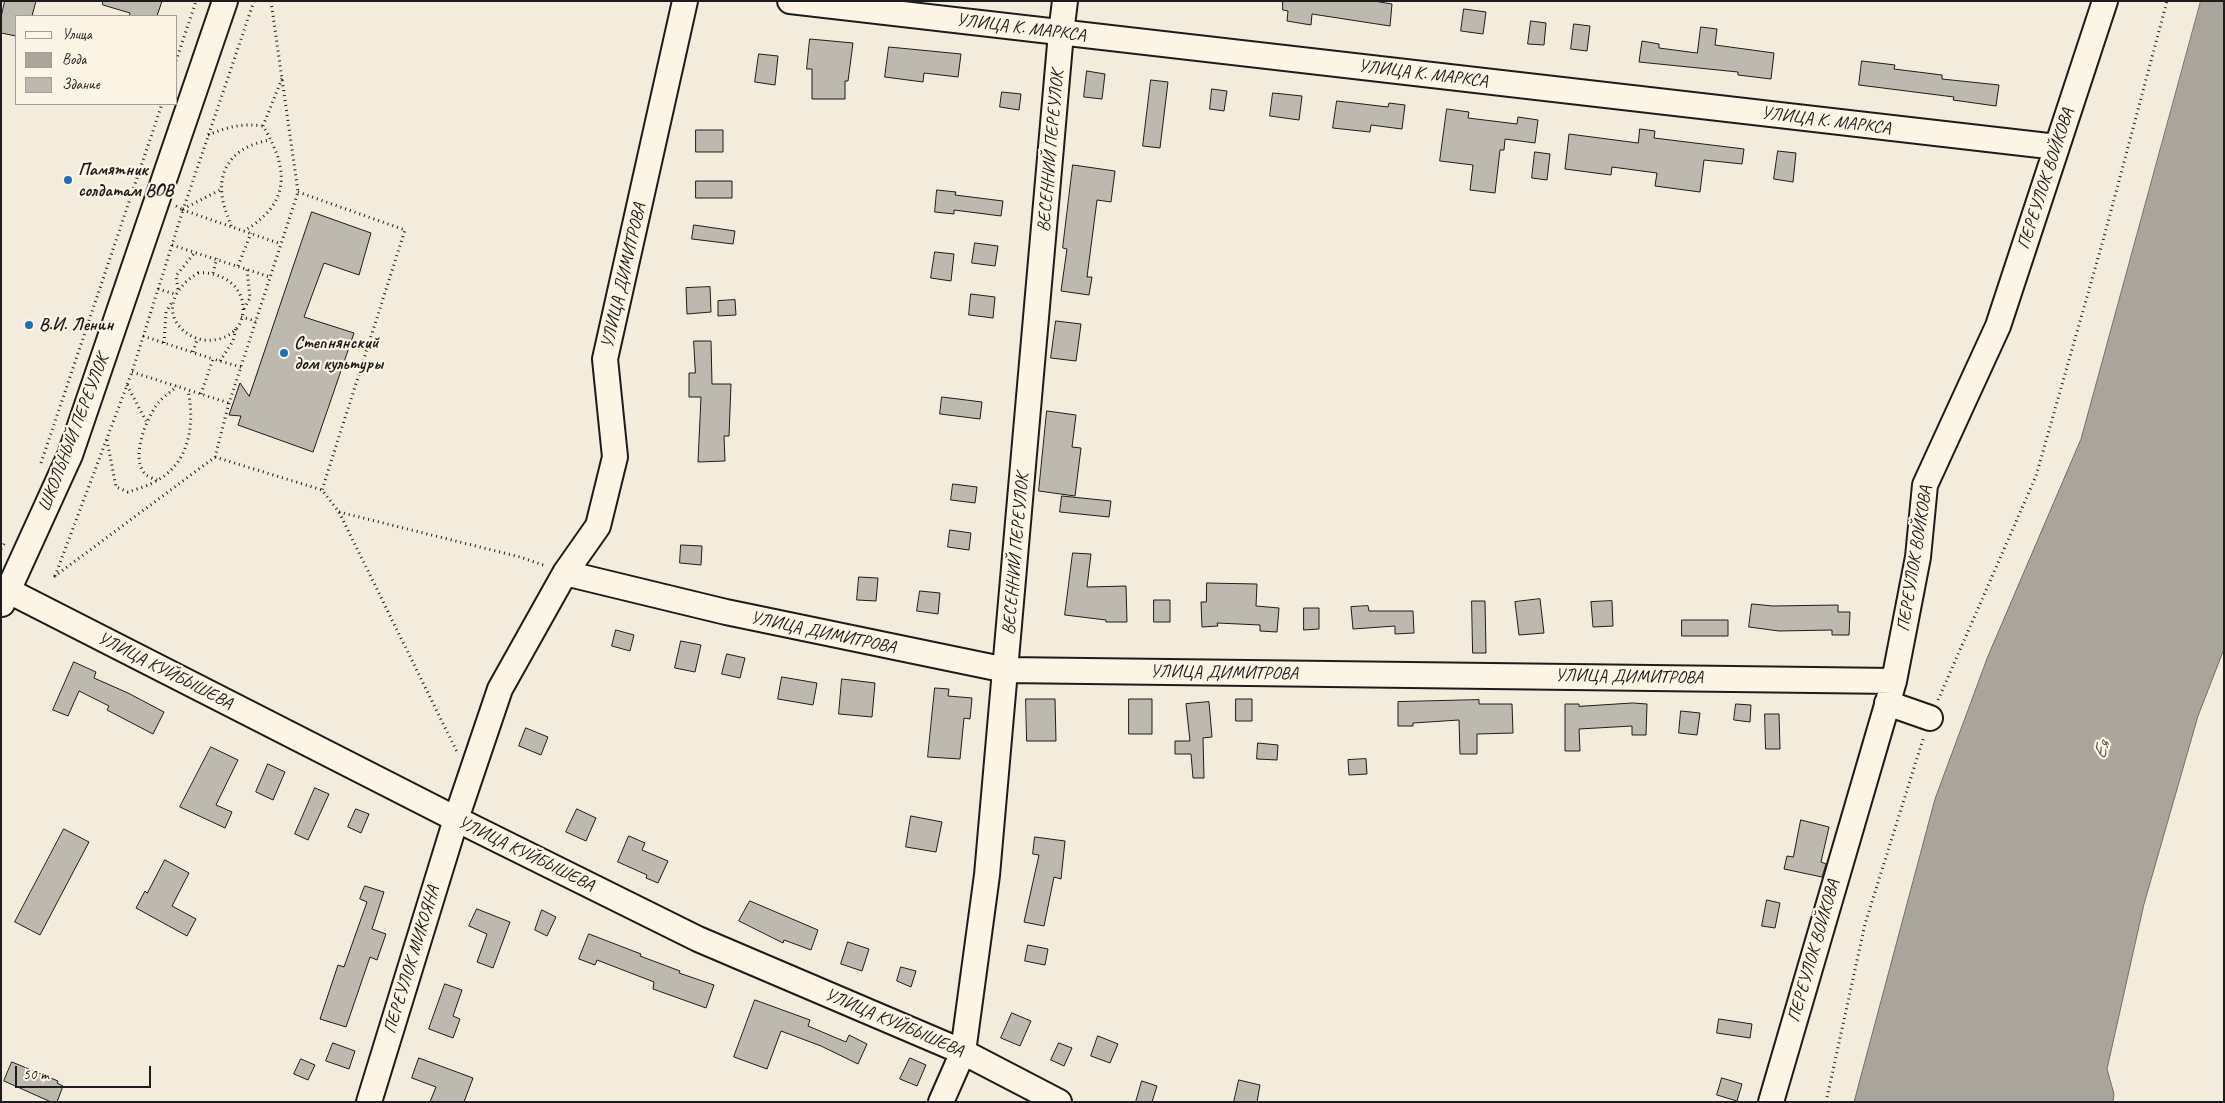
<!DOCTYPE html>
<html>
<head>
<meta charset="utf-8">
<style>
	body { margin:0 }
	#map { position:relative; width:2225px; height:1103px; overflow:hidden; background:#f3ecdd; font-family:Caveat,sans-serif }
	canvas { display:block }
	.frame { position:absolute; inset:0; border:2px solid #1c1c1c; pointer-events:none }
	.legend { position:absolute; left:15px; top:15px; width:162px; height:90px; box-sizing:border-box; background:#fcf5e5; border:1px solid #a29e95; margin:0; padding:6px 9px; list-style:none; font-size:15px; color:#1c1c1c }
	.legend li { display:flex; align-items:center; gap:10px; height:25px }
	.legend b { width:25px; border:1px solid #a29e95 }
	.scale { position:absolute; left:15px; top:1066px; width:136px; height:22px; box-sizing:border-box; border:2px solid #1c1c1c; border-top:0; padding-left:6px; font-size:15px; line-height:18px; white-space:nowrap; color:#1c1c1c; -webkit-text-stroke:4px #fcf5e5; paint-order:stroke }
</style>
</head>
<body>
<div id="map">
<canvas width="2225" height="1103"></canvas>
<div class="frame"></div>
<ul class="legend">
<li><b style="height:6px;background:#fcf5e5"></b>Улица</li>
<li><b style="height:14px;background:#aaa59b"></b>Вода</li>
<li><b style="height:14px;background:#beb9ae"></b>Здание</li>
</ul>
<div class="scale">50 m</div>
</div>
<script>
const g = document.querySelector('canvas').getContext('2d');
g.lineJoin = 'round';
function fillPath(path, color) {
  g.fillStyle = color;
  g.fill(path, 'evenodd');
}
function stroke(path, color, width, dash) {
  g.strokeStyle = color;
  g.lineWidth = width;
  g.lineCap = dash ? 'butt' : 'round';
  g.setLineDash(dash || []);
  g.stroke(path);
}
function write(font, color, halo, rows, align = 'center') {
  g.font = font + ' Caveat,sans-serif';
  g.lineWidth = 4.5;
  g.setLineDash([]);
  g.textBaseline = 'middle';
  g.strokeStyle = halo;
  g.fillStyle = color;
  for (const [text, x, y, turn = 0] of rows) {
    g.save();
    g.translate(x, y);
    g.rotate((+turn || 0) * Math.PI / 180);
    g.textAlign = isNaN(turn) ? turn : align;
    if (halo) g.strokeText(text, 0, 0);
    g.fillText(text, 0, 0);
    g.restore();
  }
}
const water = new Path2D(`
	M2201,1H2224V649L2198,716L2144,904L2107,1069L2114,1094L2113,1102H1854L1935,799L1988,656L2081,439Z`);
fillPath(water, '#aaa59b');
stroke(water, '#716e68', 1);
const building = new Path2D(`
	M5,1H36L32,16H16V36L1,33V18Z
	M103,1H162L157,16H129L130,13L103,5Z
	M1283,1H1374L1392,4L1390,26L1312,14L1311,25L1287,21L1288,11L1283,10Z
	M1464,9L1486,12L1483,34L1461,31Z
	M1531,21L1546,23L1544,45L1528,44Z
	M1574,24L1590,26L1587,51L1571,49Z
	M1701,27L1717,29L1715,45L1774,53L1771,79L1738,75V72L1639,62L1642,41L1659,44V48L1697,53Z
	M810,39L853,43L848,81H845V99H812V69H807Z
	M889,47L961,54L958,77L924,73L923,82L885,77Z
	M759,54L778,56L775,85L755,82Z
	M1862,61L1895,65L1894,69L1942,75V79L1999,85L1996,106L1953,100L1954,97L1859,85Z
	M1087,71L1105,74L1102,99L1084,97Z
	M1151,80L1168,82L1160,148L1143,146Z
	M1212,89L1227,91L1224,111L1210,109Z
	M1002,92L1021,94L1019,110L1000,107Z
	M1273,93L1302,96L1299,120L1270,116Z
	M1337,101L1388,107L1389,103L1405,105L1402,129L1371,125L1370,132L1333,128Z
	M1447,109L1469,112L1468,118L1517,124L1518,117L1538,120L1535,143L1505,139L1504,150H1500L1495,193L1470,190L1473,165L1440,161Z
	M1640,129L1655,131L1654,138L1744,149L1742,164L1704,160L1700,192L1655,186L1657,173L1612,167L1611,175L1565,169L1569,134L1638,143Z
	M696,130H723V152H696Z
	M1778,151L1796,153L1793,182L1774,179Z
	M1535,152L1550,154L1547,180L1532,178Z
	M1073,165L1115,171L1111,202L1097,200L1087,277H1092L1089,295L1061,291L1067,249L1063,248Z
	M696,181H732V198H696Z
	M937,190L956,192L955,195L1003,201L1001,216L954,210V214L935,212Z
	M312,212L371,233L359,275L324,263L304,317L354,333L313,452L238,425L241,416L229,415L240,383L249,396Z
	M694,225L735,231L733,244L692,239Z
	M975,243L998,246L995,266L972,263Z
	M935,252L954,254L951,281L931,278Z
	M710,287L711,312L687,314L686,288Z
	M971,294L995,297L993,318L969,315Z
	M735,300L736,315L718,316V301Z
	M1056,321L1081,324L1076,361L1051,358Z
	M694,341H711L712,384H731L729,436H724L725,461L698,462L701,397H689V373H695Z
	M942,397L982,402L980,419L940,414Z
	M1047,411L1076,415L1072,447L1081,448L1075,496L1039,491Z
	M953,484L977,487L975,503L951,500Z
	M1062,496L1111,501L1109,517L1060,512Z
	M950,530L971,533L969,550L948,547Z
	M681,545L702,546L701,565L680,563Z
	M1073,553L1091,554L1087,587L1126,586L1127,622H1106V620L1065,615Z
	M859,577L878,578L876,601L857,600Z
	M1207,583L1257,584L1256,606L1279,608L1277,632L1260,631V625L1217,623L1218,626L1202,627L1201,602H1206Z
	M920,591L940,593L938,614L917,611Z
	M1540,599L1544,633L1519,635L1515,602Z
	M1154,600H1170V622H1154Z
	M1472,601H1485L1486,653H1473Z
	M1612,601L1613,626L1593,627L1591,602Z
	M1752,604L1773,606L1838,605V612H1850L1849,635H1832V630L1779,631L1749,627Z
	M1368,606L1369,611H1413L1414,633L1395,634V626L1353,629L1351,607Z
	M1304,608H1319V629L1304,630Z
	M1682,620H1728V636H1682Z
	M616,630L634,635L630,651L612,646Z
	M681,641L701,645L695,672L675,668Z
	M727,654L745,658L740,678L722,674Z
	M74,662L96,672L94,678L128,693L164,712L153,734L107,710L109,706L79,691L68,716L53,710Z
	M782,677L817,683L813,705L778,699Z
	M842,679L875,683L872,717L839,714Z
	M935,688L949,689L948,696L972,698L970,719L964,718L960,759L928,757Z
	M1026,699H1055L1056,741H1027Z
	M1129,699H1152V734H1129Z
	M1236,699H1252V721H1236Z
	M1479,700V704H1512L1513,733L1477,734V754H1460L1459,720L1413,723V726H1398V702Z
	M1209,702L1212,737L1203,738L1204,778H1193L1191,754H1175V741H1190L1186,704Z
	M1633,703L1647,704L1646,735H1632V726L1579,729L1580,751H1565V704H1579V706Z
	M1736,704L1751,705L1750,722L1734,720Z
	M1681,711L1700,713L1697,735L1679,733Z
	M1765,714H1779L1780,749H1766Z
	M526,728L548,737L541,755L519,746Z
	M1258,743L1278,745L1277,760L1257,759Z
	M211,747L238,760L216,805L232,812L225,828L180,807Z
	M1366,759L1367,774L1349,775L1348,760Z
	M268,764L285,772L273,800L256,792Z
	M315,788L329,794L308,840L295,834Z
	M356,809L369,814L361,833L348,827Z
	M577,809L596,818L586,841L566,832Z
	M911,816L942,822L936,852L906,847Z
	M1801,820L1829,827L1821,862L1826,864L1822,877L1784,869L1787,856L1793,857Z
	M64,829L89,842L40,935L15,922Z
	M629,836L645,843L642,850L668,861L658,883L646,878L647,875L618,862Z
	M1035,837L1065,841L1061,879L1054,877L1044,926L1024,922L1039,855L1033,854Z
	M165,860L189,873L172,906L196,919L187,936L136,908L145,891L147,893Z
	M365,886L384,892L372,929L386,934L377,960L370,957L346,1027L320,1019L338,965L344,967L367,902L360,899Z
	M1767,900L1780,903L1775,928L1762,926Z
	M750,901L818,930L811,950L784,940L783,943L739,921Z
	M477,909L510,922L493,968L477,962L487,934L469,926Z
	M542,910L556,917L547,936L535,930Z
	M589,934L641,954L640,956L680,971L679,973L714,985L706,1008L653,989L654,982L597,960L595,965L579,959Z
	M848,942L869,949L862,971L841,964Z
	M1028,945L1048,949L1045,965L1025,961Z
	M901,967L916,971L911,987L897,981Z
	M445,984L462,990L453,1016L460,1019L453,1038L429,1029Z
	M755,1000L810,1020L808,1026L846,1042L849,1035L867,1044L858,1064L821,1046L781,1031L767,1069L734,1057Z
	M1012,1013L1031,1021L1020,1046L1001,1038Z
	M1719,1019L1752,1024L1750,1038L1717,1033Z
	M1098,1036L1118,1044L1110,1063L1091,1056Z
	M333,1043L355,1051L349,1069L326,1061Z
	M1059,1043L1072,1048L1064,1066L1051,1060Z
	M419,1058L473,1078L464,1102H430L436,1087L412,1078Z
	M910,1058L926,1065L917,1086L900,1079Z
	M301,1059L315,1065L308,1080L294,1074Z
	M12,1062L58,1081L57,1083L63,1086L57,1102H51L4,1081Z
	M1722,1078L1742,1084L1737,1101L1717,1095Z
	M1239,1080L1260,1085L1257,1102H1234Z
	M1142,1081L1157,1086L1152,1102H1136Z`);
fillPath(building, '#beb9ae');
stroke(building, '#1c1c1c', 1);
const minor = new Path2D(`
	M790,1L2057,147
	M565,573L726,612L1006,670L1894,681
	M1,587L456,819L698,939L963,1052L1059,1102
	M2,604L70,455L225,1
	M1887,703L1930,718
	M369,1102L456,819L500,689L565,573L598,526L615,457L605,359L685,1
	M941,1102L963,1052L987,875L1061,33L1065,1
	M1771,1102L1894,681L1918,557L1925,485L1998,326L2105,1`);
stroke(minor, '#1c1c1c', 28);
stroke(new Path2D(`
	M254,1L183,210L281,244
	M176,61L196,1
	M263,126L283,76
	M208,135C227,127 242,123 263,126C289,169 291,203 244,231
	M298,192L405,230L322,490
	M176,206L183,210L132,372L55,576L215,457L229,403L298,192L271,1
	M183,209L222,189
	M231,226C228,216 223,206 222,195C218,163 241,144 271,140
	M172,245L270,277
	M238,266L251,233
	M198,273C220,271 244,285 243,310C243,338 208,348 188,334C160,315 174,287 198,273Z
	M213,273L217,258
	M158,289L175,294
	M178,289L176,276L195,252
	M244,309L250,298L247,269
	M241,317L256,321
	M143,336L213,359
	M164,343L166,312L172,302
	M193,352L197,340
	M220,361L233,341L236,328
	M132,372L229,403
	M127,385L146,421
	M201,394L213,359L241,367
	M107,440L116,487L128,492C137,489 148,486 156,481C190,463 195,424 188,390
	M215,457L322,490L339,512L457,752
	M41,463L162,104
	M157,480C154,479 149,477 146,475C129,459 147,416 159,402C164,396 171,392 177,386
	M339,512L520,557L546,566
	M1,549L6,541
	M1938,700L2036,476L2104,237L2167,1
	M1826,1102L1865,924L1924,736`), '#1c1c1c', 3, [1, 4]);
stroke(minor, '#fcf5e5', 24);
for (const [x, y, r, color] of [
	[68,180,5,"#1f6fb2"],
	[29,325,5,"#1f6fb2"],
	[284,353,5,"#1f6fb2"]
]) {
  const dot = new Path2D();
  dot.arc(x, y, r, 0, 2 * Math.PI);
  g.fillStyle = color;
  g.fill(dot);
  stroke(dot, '#fcf5e5', 2);
}
write('18px', '#1c1c1c', '#fcf5e5', [
	["УЛИЦА К. МАРКСА",1021,28,7],
	["УЛИЦА К. МАРКСА",1423,74,7],
	["УЛИЦА К. МАРКСА",1826,121,7],
	["ВЕСЕННИЙ ПЕРЕУЛОК",1051,151,-85],
	["ПЕРЕУЛОК ВОЙКОВА",2046,179,-72],
	["УЛИЦА ДИМИТРОВА",624,276,-77],
	["ШКОЛЬНЫЙ ПЕРЕУЛОК",74,433,-69],
	["ВЕСЕННИЙ ПЕРЕУЛОК",1016,554,-85],
	["ПЕРЕУЛОК ВОЙКОВА",1915,559,-81],
	["УЛИЦА ДИМИТРОВА",823,633,12],
	["УЛИЦА КУЙБЫШЕВА",165,671,27],
	["УЛИЦА ДИМИТРОВА",1224,673,1],
	["УЛИЦА ДИМИТРОВА",1629,677,1],
	["УЛИЦА КУЙБЫШЕВА",526,854,26],
	["ПЕРЕУЛОК ВОЙКОВА",1814,951,-74],
	["ПЕРЕУЛОК МИКОЯНА",412,960,-73],
	["УЛИЦА КУЙБЫШЕВА",894,1023,23]
]);
write('bold 18px', '#1c1c1c', '#fcf5e5', [
	["Памятник",78,170],
	["солдатам ВОВ",78,191],
	["В.И. Ленин",39,325],
	["Степнянский",294,343],
	["дом культуры",294,364]
], 'left');
write('italic 19px', '#55534f', '#fcf5e5', [
	["Ея",2102,750,-71]
]);
</script>
</body>
</html>
